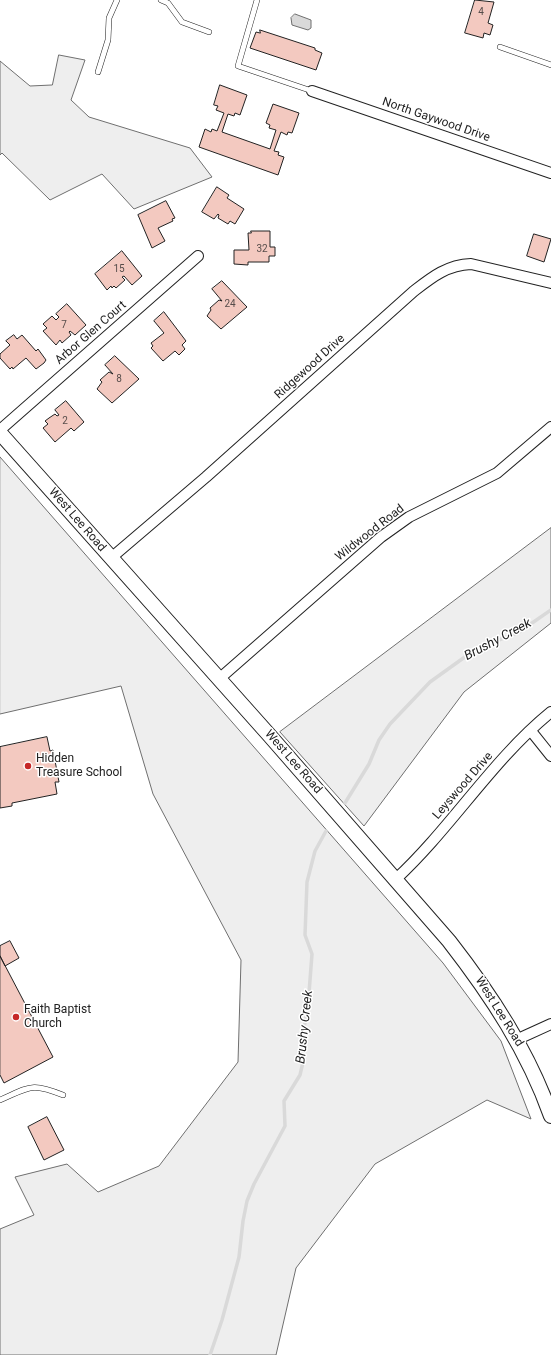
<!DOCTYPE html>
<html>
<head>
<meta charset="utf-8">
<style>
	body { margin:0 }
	canvas { display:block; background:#fff }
</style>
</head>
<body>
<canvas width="551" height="1355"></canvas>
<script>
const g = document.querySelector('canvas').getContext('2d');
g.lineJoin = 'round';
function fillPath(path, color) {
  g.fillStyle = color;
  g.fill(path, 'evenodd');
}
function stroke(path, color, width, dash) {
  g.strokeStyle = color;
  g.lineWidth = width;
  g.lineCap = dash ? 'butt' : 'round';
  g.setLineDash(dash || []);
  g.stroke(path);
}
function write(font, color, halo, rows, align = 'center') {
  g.font = font + ' Roboto,sans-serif';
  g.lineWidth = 3;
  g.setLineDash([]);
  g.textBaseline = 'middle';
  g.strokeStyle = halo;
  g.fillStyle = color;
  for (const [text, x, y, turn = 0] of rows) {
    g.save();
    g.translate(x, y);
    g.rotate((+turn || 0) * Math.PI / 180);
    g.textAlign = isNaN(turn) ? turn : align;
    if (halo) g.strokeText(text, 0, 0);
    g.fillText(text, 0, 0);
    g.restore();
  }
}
const green = new Path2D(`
	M59,55L85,60L71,100L89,117L190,148L212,177L134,209L102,174L50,200L2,153L0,155V61L30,86L52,85Z
	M0,457L443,963L501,1041L531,1119L487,1100L375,1164L296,1268L276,1355H0V1229L34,1215L15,1177L67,1164L98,1192L159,1166L238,1062L241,960L153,794L121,686L0,714Z
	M551,528V623L464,692L364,826L280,732Z`);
fillPath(green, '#eee');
stroke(green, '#6f6f6f', 1);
const water = new Path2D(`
	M295,14L311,20V28L308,30L292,25L291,18Z`);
fillPath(water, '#d9d9d9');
stroke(water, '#6f6f6f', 1);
stroke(new Path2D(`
	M345,803L369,764L379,740L390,724L430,682L469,654L491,643L519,632L551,610
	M210,1355L222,1320L239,1257L243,1221L247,1201L254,1184L285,1126L284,1101L300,1075L303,1062L301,1044L308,1006L312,954L305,935L307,882L315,851L326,831`), '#d9d9d9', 3.5);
const building = new Path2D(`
	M475,0L494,2L488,23L493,25L490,35L484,33L483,38L465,33Z
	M260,30L315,48V50L322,53L316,70L250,48L256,32L260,33Z
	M220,85L247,95L240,115L235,113L234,116L228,114L222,132L270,149L276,130L269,128L270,125L266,123L273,104L299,113L292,133L288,132L287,135L281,132L274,151L279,152L278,155L284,157L278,175L199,147L205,129L211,132L212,129L217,131L224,113L216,110L218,106L214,105Z
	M217,187L229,195L227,198L244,209L235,224L230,221L228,224L218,218L219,215L218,214L214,219L202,212Z
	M166,201L175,218L172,219L173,221L158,228L165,241L152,248L138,215Z
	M251,231H270V247H275V256H269V262H248V265L234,264V250H249L248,233H251Z
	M534,234L551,239L544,262L527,256Z
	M122,251L142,276L132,285L124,276L122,277L125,280L116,288L114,286L112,288L111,286L107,290L95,274Z
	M222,281L247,307L221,329L207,316L211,310L210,308L219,300L222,301L212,289Z
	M67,304L86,325L75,335L70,331L69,332L71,335L62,343L60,340L56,345L43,331L47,328L43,324L52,316L56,320L59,317L56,314Z
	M164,312L186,341L182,345L185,349L179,355L175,351L163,361L151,348L153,346L151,343L164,333L154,321Z
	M14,335L17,339L22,335L36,351L38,349L46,360L44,363L36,369L26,358L13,369L12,367L10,369L0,358V354L10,345L6,341Z
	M115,356L139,379L112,403L97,389L102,382L100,380L109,372L113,374L105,365Z
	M66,401L84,422L74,431L71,428L55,442L43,428L48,424L45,421L49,418L55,414L57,416L59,415L55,410Z
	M47,737L50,751L53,750L59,782H55L57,794L12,803V806L0,808V747Z
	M10,941L19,958L5,966L0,956V946Z
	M0,956L53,1057L4,1083L0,1075Z
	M47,1117L64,1150L44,1160L28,1127Z`);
fillPath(building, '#f3c9c0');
stroke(building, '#222', 1);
const lane = new Path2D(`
	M161,0L168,3L182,22L209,32
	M257,0L238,66L312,91
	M500,47L551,65
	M98,72L108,40L109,18L117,0
	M0,1100C30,1087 31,1082 63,1095`);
const street = new Path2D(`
	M312,91L551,173
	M0,430L198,256
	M111,558L206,477L414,291C432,277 447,265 471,264L551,283
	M219,679L381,537L409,517L497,473L551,427
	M531,731L551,756
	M396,879C452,827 492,760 551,712
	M518,1039L551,1024`);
const secondary = new Path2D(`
	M0,433L270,736L449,941C491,995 528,1051 551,1116`);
stroke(lane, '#222', 6);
stroke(street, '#222', 12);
stroke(secondary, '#222', 16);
stroke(lane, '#fff', 5);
stroke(street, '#fff', 10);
stroke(secondary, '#fff', 14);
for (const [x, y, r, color] of [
	[28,766,4,"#c62828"],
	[16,1017,4,"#c62828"]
]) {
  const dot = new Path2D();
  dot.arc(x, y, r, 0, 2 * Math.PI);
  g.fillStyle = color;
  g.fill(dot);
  stroke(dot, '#fff', 1.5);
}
write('10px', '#564c4a', null, [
	["4",481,12],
	["32",262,249],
	["15",119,269],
	["24",230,304],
	["7",64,325],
	["8",119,379],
	["2",65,421]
]);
write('12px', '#222', '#fff', [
	["North Gaywood Drive",436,120,19],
	["Arbor Glen Court",91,333,-41],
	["Ridgewood Drive",310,367,-42],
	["West Lee Road",77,520,49],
	["Wildwood Road",370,533,-38],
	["West Lee Road",293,762,49],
	["Leyswood Drive",463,786,-49],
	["West Lee Road",499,1012,58]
]);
write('12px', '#222', '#fff', [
	["Hidden",36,759],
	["Treasure School",36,773],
	["Faith Baptist",24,1010],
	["Church",24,1024]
], 'left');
write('italic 13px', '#222', '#fff', [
	["Brushy Creek",498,640,-28],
	["Brushy Creek",305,1027,-84]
]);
</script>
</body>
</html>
